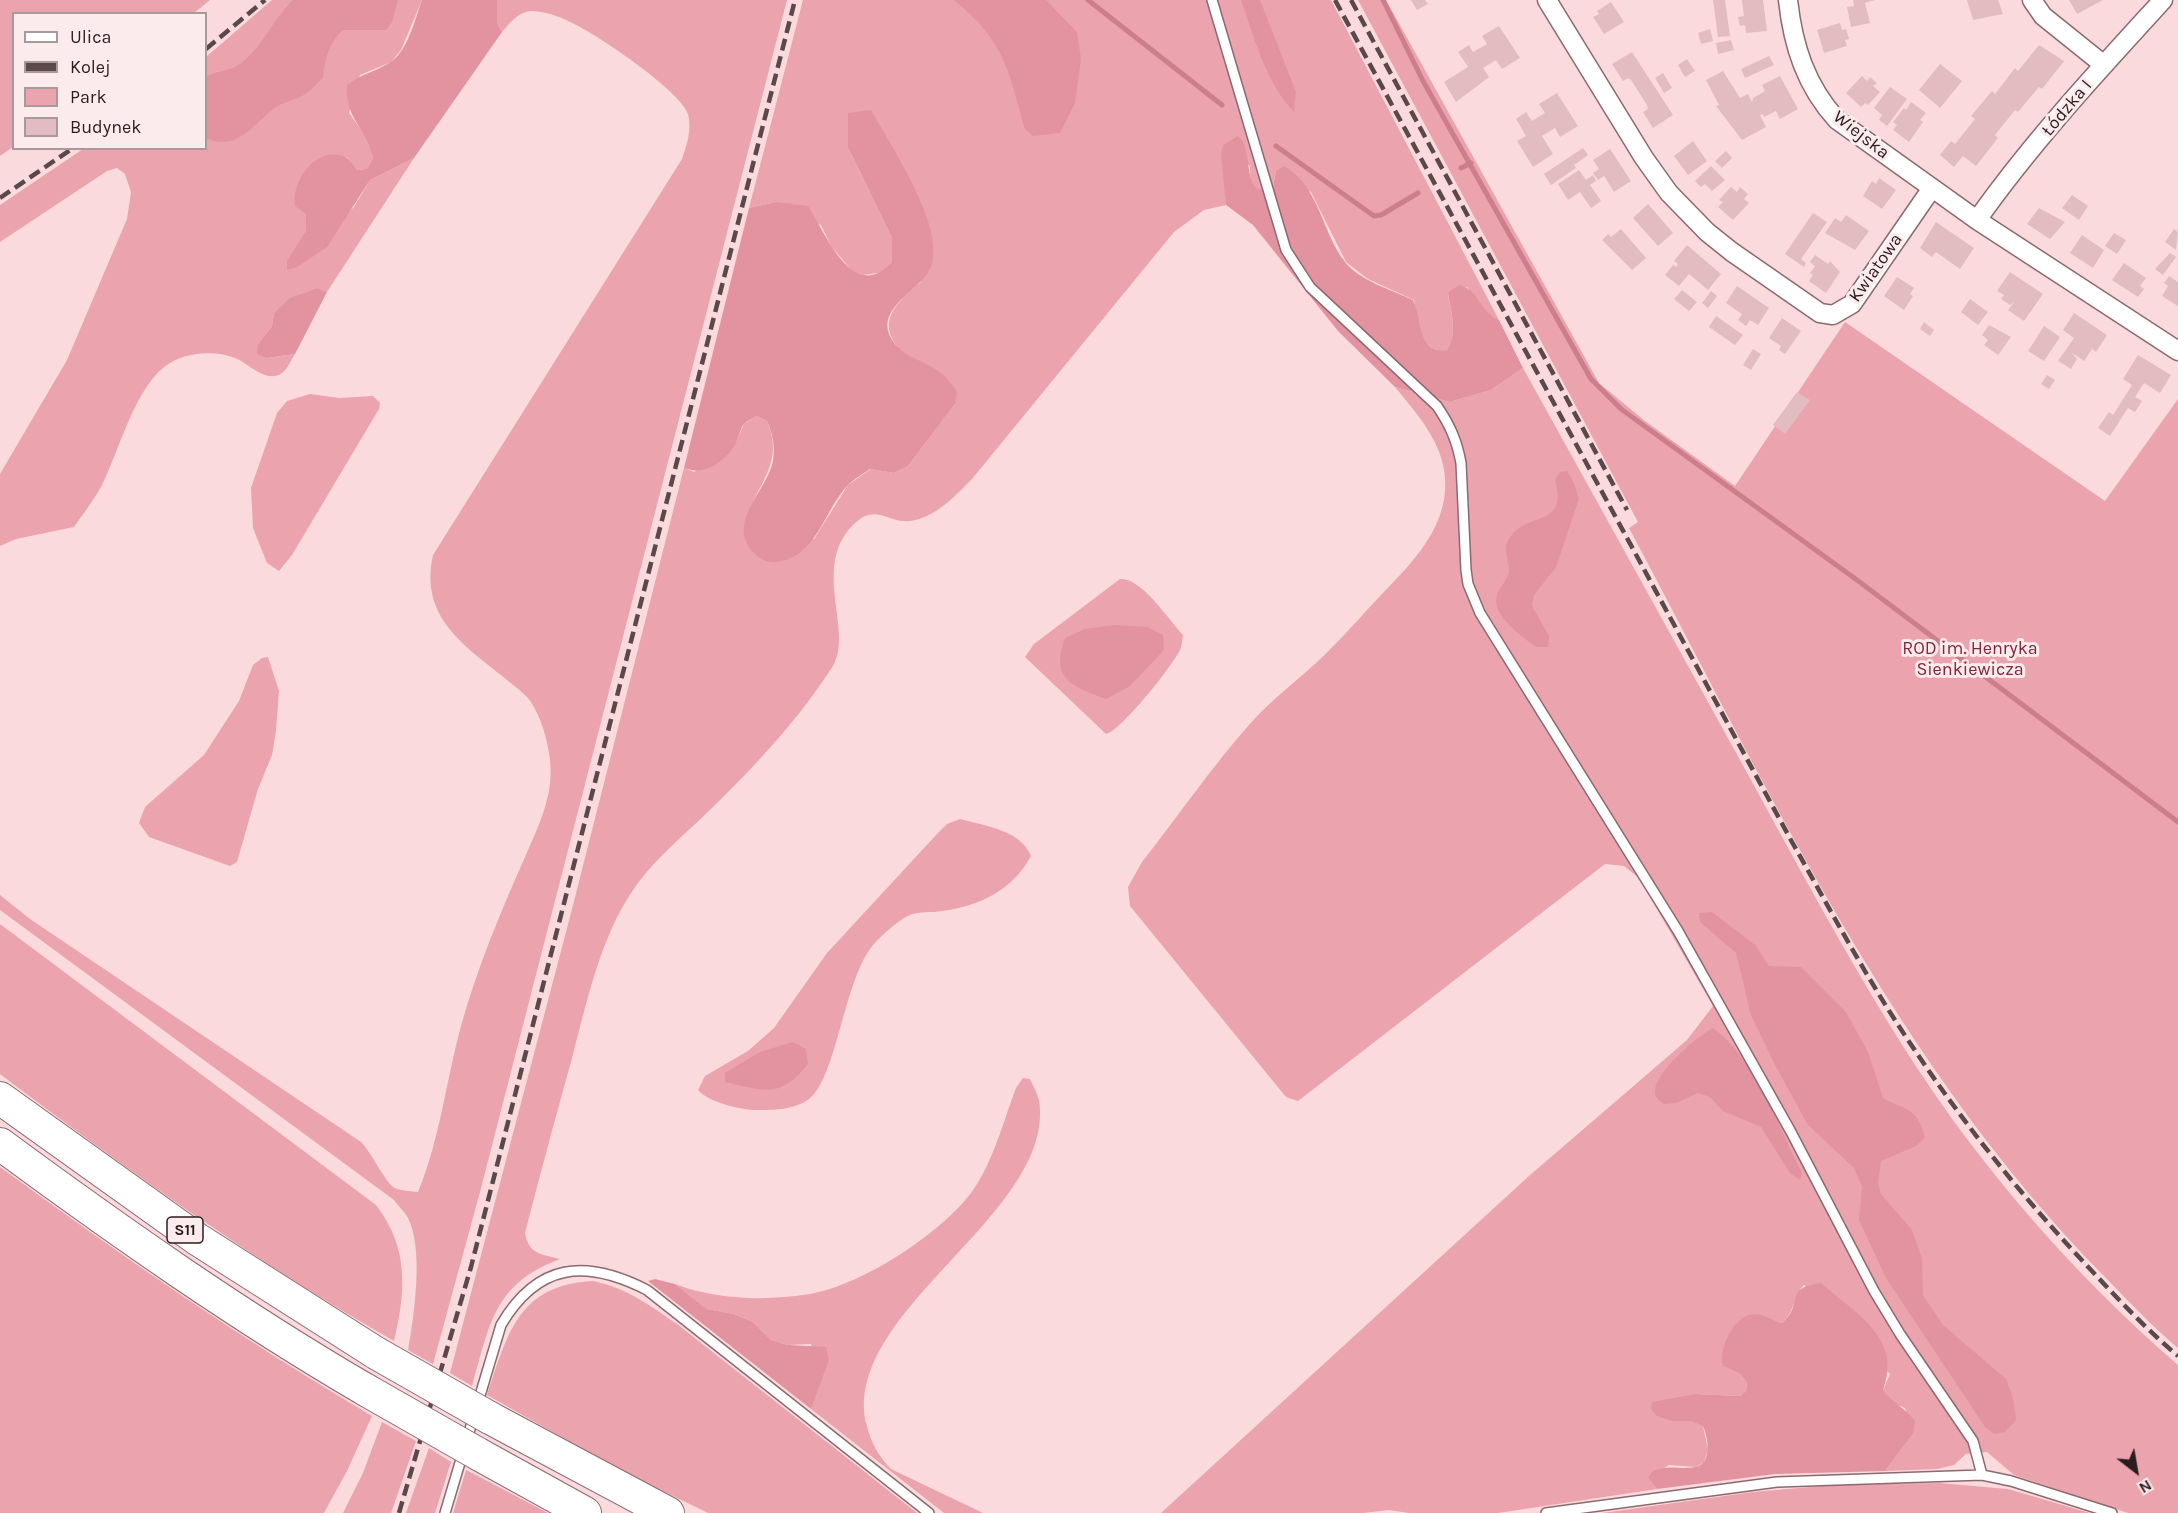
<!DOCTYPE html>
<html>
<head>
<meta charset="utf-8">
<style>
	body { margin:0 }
	#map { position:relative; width:2178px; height:1513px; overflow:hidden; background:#fadadd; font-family:Karla,sans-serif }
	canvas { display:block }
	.legend { position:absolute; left:12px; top:12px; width:195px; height:138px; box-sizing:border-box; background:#fcebed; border:2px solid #a8999b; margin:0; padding:8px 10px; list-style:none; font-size:18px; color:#2b1d1f }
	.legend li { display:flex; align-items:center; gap:12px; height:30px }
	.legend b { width:30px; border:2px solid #a8999b }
	.north { position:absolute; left:2106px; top:1441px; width:60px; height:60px; -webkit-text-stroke:4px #fcebed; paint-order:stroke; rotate:149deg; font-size:16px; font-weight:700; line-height:24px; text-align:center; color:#2b1d1f }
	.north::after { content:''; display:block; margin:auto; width:21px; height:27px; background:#2b1d1f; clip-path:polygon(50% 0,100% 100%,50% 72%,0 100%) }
</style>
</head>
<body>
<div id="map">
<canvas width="2178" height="1513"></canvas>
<ul class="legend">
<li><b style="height:8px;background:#fff"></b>Ulica</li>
<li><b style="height:8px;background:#5a484a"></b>Kolej</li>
<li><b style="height:16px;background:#eba3ae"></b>Park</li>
<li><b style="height:16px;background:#e3bcc1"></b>Budynek</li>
</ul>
<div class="north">N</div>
</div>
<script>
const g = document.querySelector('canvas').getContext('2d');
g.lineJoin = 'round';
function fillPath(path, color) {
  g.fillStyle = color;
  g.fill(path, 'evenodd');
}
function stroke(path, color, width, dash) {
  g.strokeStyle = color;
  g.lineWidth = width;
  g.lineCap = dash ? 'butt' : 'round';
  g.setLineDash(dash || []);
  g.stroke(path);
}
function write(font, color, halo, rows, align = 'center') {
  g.font = font + ' Karla,sans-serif';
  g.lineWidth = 6;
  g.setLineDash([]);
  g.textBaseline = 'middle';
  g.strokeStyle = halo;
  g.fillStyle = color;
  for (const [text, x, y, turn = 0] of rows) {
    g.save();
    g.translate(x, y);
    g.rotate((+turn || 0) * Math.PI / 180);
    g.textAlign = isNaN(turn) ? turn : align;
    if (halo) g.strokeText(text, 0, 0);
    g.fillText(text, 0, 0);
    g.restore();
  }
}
fillPath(new Path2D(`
	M0,0H210L194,13L14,14L13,147L0,156Z
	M272,0H422L401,50L391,62L360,75L349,113L369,141L373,158L367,169L357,170L347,157L306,214V230L287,260V269L354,207L370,180L414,158L327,292L318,288L274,313L272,326L258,344L267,358L295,354C291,360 287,370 282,373C267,384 249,364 237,359C218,350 188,352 170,363C136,383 119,451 102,485C94,500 83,514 74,527L16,539L0,546V474L67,360L127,219L131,192L125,174L117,168L107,171L0,242V205L83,149L206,148V57Z
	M497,0H787L480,1192L433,1364L408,1350C414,1317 424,1249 408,1218C405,1212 398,1206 394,1200L0,910V895L30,919L361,1142C372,1153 386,1184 395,1188C402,1191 411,1191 418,1192C440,1139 446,1081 461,1026C477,968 501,911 525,857C540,823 556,791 549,753C546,735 541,718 531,702C524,692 510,683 501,675C459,642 420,614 433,555L682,159C687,144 692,130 688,114C681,91 594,32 570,22C559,16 544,11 531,11C518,12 510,23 502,32L497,23Z
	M803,0H1331L1499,320L1487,315L1467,287L1448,294C1451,312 1458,333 1447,350C1419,354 1418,320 1414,300L1368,279L1346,262L1311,192L1276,171L1273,187C1251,197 1250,184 1250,166L1223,145L1226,205L1204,210L1174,232L972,479C955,496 935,518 910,521C887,523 875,502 853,525C811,567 854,631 833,666C801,716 758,763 716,804C693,827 666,849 645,874C602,926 589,995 572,1058C556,1116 540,1174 525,1233C529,1254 540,1254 560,1259C493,1284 490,1325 472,1386L450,1373L571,913L684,468L694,472L735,444L744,424L756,416L767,421C781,455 768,471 753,502L814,539L848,485L871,469L894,473L908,466L955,404C946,392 936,373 924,364C917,359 909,358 903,353C874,323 895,304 921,282L848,147L892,238V262L883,272L863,275L853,272L831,246L821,225L776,202L749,208Z
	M1358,0H1386L1599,383L1645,421L1735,486L1845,322L2105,501L2178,399V1348C2151,1325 2127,1300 2103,1275C1894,1063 1768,788 1629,528L1638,522Z
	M1523,368C1597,501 1671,635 1745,769C1797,864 1848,960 1906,1051C1981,1168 2073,1274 2178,1365V1513H2128L2014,1475L1987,1452L1966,1454L1954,1465L1937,1469L1885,1471L1913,1434L1905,1408L1893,1403L1883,1390L1890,1374L1804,1285C1793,1296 1795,1312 1782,1323L1754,1314L1723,1366L1740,1374L1747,1383L1746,1391L1740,1396L1696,1394L1672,1421H1691L1703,1426L1708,1450L1704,1462L1696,1467L1669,1465L1648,1478L1657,1489L1498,1513H1409L1389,1510L1363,1513H1161L1529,1176L1687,1040L1713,1006L1639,878L1624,866L1605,864L1298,1101L1286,1097L1130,906L1128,887L1142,862C1178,816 1211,768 1249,725C1269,702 1293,684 1316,663C1339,642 1360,617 1382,594C1408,567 1437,538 1444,500C1452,453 1423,421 1395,387L1450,402L1491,390Z
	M310,394L339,398L373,396L380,403L379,409L292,555L279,571L267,563L253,528L251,488L277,413L287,401Z
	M1120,579C1141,577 1169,620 1183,635C1182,640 1182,646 1180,650C1173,665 1121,731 1106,734L1025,657L1034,644Z
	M268,657L279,691L276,731L272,755L258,789L237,862L230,866L149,837L139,823L145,807L204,755L239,701L253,665L262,658Z
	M960,819C985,826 1021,830 1031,856C1012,891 979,906 942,911C932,913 919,911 910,915C898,920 883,934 874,944C844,977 837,1078 809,1099C794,1110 774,1110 757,1110C740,1110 708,1102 698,1090L705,1076L748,1051L774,1028L827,953L937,834L947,824Z
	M0,924L376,1205C409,1248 406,1291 394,1341C256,1262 127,1170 0,1074Z
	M1023,1078L1030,1079C1033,1086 1037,1093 1039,1100C1057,1214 838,1312 867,1426C871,1443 879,1457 891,1469L983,1513H944L811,1409L818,1384L811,1344L788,1345L771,1340L753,1322L734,1314L707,1309L675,1284C716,1300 767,1301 810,1294C862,1285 940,1234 971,1193C993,1163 1003,1122 1016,1088Z
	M0,1167C120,1255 243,1340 372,1416L347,1471L324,1513H0Z
	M593,1281C627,1288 649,1305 677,1324L917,1513H708L622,1471L487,1395C508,1333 518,1285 593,1281Z
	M382,1422L416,1441L391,1513H343L363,1473Z
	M429,1448L451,1462L435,1513H406Z
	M466,1470L474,1474L548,1513H453Z
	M1939,1483L2008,1489L2090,1513H1602L1753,1492L1833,1485Z`), '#eba3ae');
fillPath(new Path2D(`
	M293,0H398L392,22L386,30H343C328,44 325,59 323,78C316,84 310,92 302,96C293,101 279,103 272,110C252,127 234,152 206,138V77C216,70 229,72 240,64C263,47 272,20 293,0Z
	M422,0H497V23L502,32L414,158L370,180L327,247L297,267L287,270V260L306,230V214L295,206C291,181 316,145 345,157C350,159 354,166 357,170L367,169L373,158C366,126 345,120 347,85C361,74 375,72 389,63C408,52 415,19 422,0Z
	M954,0H1046L1077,32L1081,59L1075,103L1060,133L1033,136L1025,129C1008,69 1005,42 954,0Z
	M1241,0H1260L1296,92L1294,112C1266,83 1254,37 1241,0Z
	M871,110C891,146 943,223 932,263C926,290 874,305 891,338C903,359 925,359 942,374C948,378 952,386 957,391L955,404L908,466L894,473L870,469C863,474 854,479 848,485C823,511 818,556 777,562C767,563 759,559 753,552C726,522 767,491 773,461C775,446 773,435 767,421L756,416C753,418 747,421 744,424C740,429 738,439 735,445C723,463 704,476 684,468L749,208L776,202L808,206C826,233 852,305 892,262V238L848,147V113Z
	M1238,136C1256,150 1239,202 1273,187L1276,171L1284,166C1320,187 1321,231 1345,262C1360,281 1392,290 1413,300C1422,319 1417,354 1447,350C1458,333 1451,312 1448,293L1459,285C1480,290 1479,312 1499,320L1523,368L1491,390L1450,402L1395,387L1338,331L1253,225L1226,205L1221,154L1223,145Z
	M318,288L327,292L295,354L267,358L257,354L258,344L272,326L274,313L290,298Z
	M1567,471L1574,483L1579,499L1556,567L1534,595L1532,606L1549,636L1548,647H1536C1523,637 1490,615 1497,595C1499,587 1508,580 1509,571C1509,558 1501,547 1511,536C1531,511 1568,527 1555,480L1560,472Z
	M1115,625L1147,627L1163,635L1164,650L1130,686L1106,699C1072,686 1050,680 1065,638L1085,629Z
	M1712,912L1755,945L1769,966L1801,967L1846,1012L1868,1052L1883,1098C1908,1112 1916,1106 1925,1137L1916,1146L1881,1161L1878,1183L1881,1194L1912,1230L1922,1258L1923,1295L1943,1325L2006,1379L2014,1401L2016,1420L2005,1432L1994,1434L1985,1427L1886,1278L1859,1220L1862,1187L1854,1168L1808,1125L1775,1065L1751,1015L1736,953L1700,922L1699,913Z
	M1713,1028C1754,1057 1779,1128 1802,1173L1800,1180L1790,1173L1761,1127L1723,1111L1710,1097L1698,1093L1676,1103L1664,1104C1662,1102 1659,1101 1657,1098C1644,1080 1699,1035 1713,1028Z
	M793,1042L806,1049L808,1064C780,1099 765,1091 725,1082V1073L760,1052Z
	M655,1279L675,1284L707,1309L734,1314L753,1322L771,1340L788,1345L826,1347L829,1360L811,1409L648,1281Z
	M1821,1283C1856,1314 1903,1338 1883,1390C1893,1403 1905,1408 1915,1421L1913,1434L1885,1471L1775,1474L1657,1489L1648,1478L1653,1471C1672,1464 1678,1470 1695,1467C1713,1464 1708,1437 1703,1426L1690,1421H1672L1657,1416L1651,1409L1652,1402L1696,1394L1740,1396L1746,1391L1747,1383L1740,1374L1723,1366C1718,1349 1734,1314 1755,1314C1763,1314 1774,1321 1782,1323C1805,1304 1782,1288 1821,1283Z`), '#e393a0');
stroke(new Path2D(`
	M1088,0L1222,105
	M1383,0L1423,81L1591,379L1621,409L1857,580L2178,822
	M1276,146L1374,216L1381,215L1418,193
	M1461,168L1471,163`), '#cc7f8b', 5);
fillPath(new Path2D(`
	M1411,0H1425L1428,4L1417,10Z
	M1713,0H1725L1730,36L1718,37Z
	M1742,0H1763L1767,31L1746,33L1745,25L1740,26L1738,17L1744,16Z
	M1853,0H1875L1865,3L1870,23L1851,27L1847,7L1854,6Z
	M1967,0H1998L2003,14L1973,20Z
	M2069,0H2103L2077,14Z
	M1611,2L1624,22L1604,34L1593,17L1599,14L1597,11Z
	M1840,23L1842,30L1846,29L1849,39L1845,40L1847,46L1824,53L1817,30Z
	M1499,26L1520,58L1502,69L1496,60L1483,68L1489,77L1456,102L1444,82L1468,67L1458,52L1469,45L1473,52L1487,44L1482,36Z
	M1710,29L1713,41L1701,44L1698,33Z
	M1731,40L1734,50L1718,54L1716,43Z
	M2039,45L2064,61L2042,89L2039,87L2018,112L2015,110L1995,135L1998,138L1976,166L1963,156L1954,167L1940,155L1951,141L1955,144L1975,119L1971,116L1992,91L1995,94L2015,68L2018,71Z
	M1632,52L1673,115L1653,128L1643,112L1648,109L1647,105L1631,80L1628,78L1623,81L1612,64Z
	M1769,56L1774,65L1745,78L1741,69Z
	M1687,59L1695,71L1685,77L1678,65Z
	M1940,64L1962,81L1940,108L1919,90Z
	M1723,71L1740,98L1748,94L1752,102L1753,98L1765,91L1762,85L1780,76L1798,109L1780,119L1776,111L1764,117L1763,114L1760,115L1766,127L1742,140L1716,106L1719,105L1706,80Z
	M1663,73L1672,88L1664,93L1655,78Z
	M1862,76L1867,81L1870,77L1877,83L1873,86L1880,92L1868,105L1865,103L1861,107L1846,93Z
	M1890,87L1907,99L1887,126L1879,120L1882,115L1874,108Z
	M1557,93L1578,126L1560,137L1555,128L1542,136L1553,154L1533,167L1517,141L1526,136L1516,119L1526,112L1532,121L1545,113L1539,104Z
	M1911,102L1926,113L1920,120L1923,122L1909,142L1893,130L1897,125L1893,122L1904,108L1906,110Z
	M1693,141L1707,161L1688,175L1674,156Z
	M1583,148L1588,155L1574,165L1576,168L1551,185L1544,174Z
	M1610,149L1631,181L1614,192L1604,176L1598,180L1593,173L1599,169L1593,160Z
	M1726,151L1732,158L1722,168L1715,161Z
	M1711,166L1725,180L1712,191L1705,184L1701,187L1695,181Z
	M1579,170L1586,180L1593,175L1596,181L1590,185L1601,201L1591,208L1580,192L1568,200L1558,184Z
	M1879,178L1896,190L1882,209L1863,196L1872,181L1876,184Z
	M1731,187L1737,192L1740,187L1748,194L1744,199L1749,203L1733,220L1718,207L1723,202L1719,200Z
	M2072,195L2088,206L2079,220L2062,208Z
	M1648,204L1673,233L1658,246L1633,218Z
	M2039,208L2065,222L2050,239L2027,224Z
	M1813,213L1827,222L1801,259L1806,263L1804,267L1785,254Z
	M1846,215L1869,231L1855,250L1825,233L1835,218L1841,222Z
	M1936,222L1974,248L1960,269L1936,252L1932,257L1920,248Z
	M1621,229L1646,258L1632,270L1602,240L1608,234L1611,237Z
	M2174,229L2178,232L2176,250L2165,242Z
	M2114,233L2126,240L2117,254L2105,246Z
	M2082,235L2104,250L2093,268L2070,253Z
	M1687,245L1721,274L1708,290L1689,274L1679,286L1665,275L1673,265L1676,267L1678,264L1674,261Z
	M2170,253L2176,257L2163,275L2155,269Z
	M1815,255L1828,264L1830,261L1840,272L1826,293L1809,281L1813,275L1810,273L1815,266L1810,262Z
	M2124,263L2146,278L2140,286L2144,289L2138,297L2112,280Z
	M2010,272L2043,294L2024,321L2008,310L2014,302L2010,305L2001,299L2004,295L1997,291Z
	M2169,276L2178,282V306L2162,296L2168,286L2164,283Z
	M1897,277L1914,288L1910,294L1913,296L1904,310L1884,296Z
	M1737,286L1769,308L1758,325L1750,320L1746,326L1738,320L1742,314L1726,303Z
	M1682,290L1697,302L1689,311L1674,299Z
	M1711,291L1717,296L1708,308L1702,303Z
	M1970,299L1988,312L1978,325L1961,312Z
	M2074,313L2107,335L2096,352L2092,349L2084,361L2072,353L2077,359L2071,369L2058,361L2074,338L2063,330Z
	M1716,316L1743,335L1735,345L1709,327Z
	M1782,318L1801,331L1785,354L1779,350L1781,346L1769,338Z
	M1924,322L1934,330L1930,336L1920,329Z
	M1989,325L2011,337L1998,355L1984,345L1988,340L1982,335Z
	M2044,326L2060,337L2044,361L2028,351Z
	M1753,349L1761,354L1751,370L1743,365Z
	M2138,355L2171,375L2160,393L2144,383L2135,397L2142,401L2135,412L2128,408L2110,436L2098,428L2109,412L2113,415L2132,385L2123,379Z
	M2047,375L2055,380L2049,389L2041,384Z
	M1797,392L1810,400L1785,434L1773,425Z`), '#e3bcc1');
const service = new Path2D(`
	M1212,0L1286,250L1310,287L1437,406C1450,425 1457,441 1461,463L1466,570L1468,584L1480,613L1678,931L1791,1132L1874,1291L1900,1334L1973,1441L1982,1475
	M445,1513L501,1325C538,1262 586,1259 647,1290L929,1513
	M1546,1513L1777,1482L1982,1475L2011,1481L2112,1513`);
const minor = new Path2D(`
	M1547,0L1644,158L1669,193L1707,232L1732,252L1820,313L1833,315L1852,304L1932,188
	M1788,0C1793,46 1806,86 1837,120L1977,220L2178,351
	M2032,0L2043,16L2104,65
	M1977,220C2032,142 2099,70 2163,0`);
const motorway = new Path2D(`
	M0,1098L197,1239L376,1353
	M0,1144C118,1231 239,1316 366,1390
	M490,1418L668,1513
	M480,1455L585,1513`);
stroke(service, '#8c696e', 12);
stroke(minor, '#8c696e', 21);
stroke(motorway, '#8c696e', 34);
stroke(service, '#fff', 9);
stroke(minor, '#fff', 18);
stroke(motorway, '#fff', 32);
stroke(new Path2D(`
	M1335,0L1792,842C1831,911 1868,981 1912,1046C1965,1126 2025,1200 2091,1270C2119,1300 2147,1330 2178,1356
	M1351,0L1627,510
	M206,49L265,0
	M0,198L73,148
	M399,1513L471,1267L795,0`), '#5a484a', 4.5, [12, 6]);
const motorwayBridge = new Path2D(`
	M376,1353L490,1418
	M366,1390L480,1455`);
stroke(motorwayBridge, '#8c696e', 34, []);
stroke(motorwayBridge, '#fff', 32);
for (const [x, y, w] of [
	[185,1230,36]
]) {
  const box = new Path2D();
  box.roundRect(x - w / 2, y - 13, w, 26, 4.5);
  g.fillStyle = '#fcebed';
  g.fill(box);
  stroke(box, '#2b1d1f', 1.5);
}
write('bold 16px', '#2b1d1f', null, [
	["S11",185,1230]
]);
write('18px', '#2b1d1f', '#fcebed', [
	["Łódzka I",2067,108,-50],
	["Wiejska",1861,135,38],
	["Kwiatowa",1876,268,-55]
]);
write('18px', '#82253c', '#fcebed', [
	["ROD im. Henryka",1970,649],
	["Sienkiewicza",1970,670]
]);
</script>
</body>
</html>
